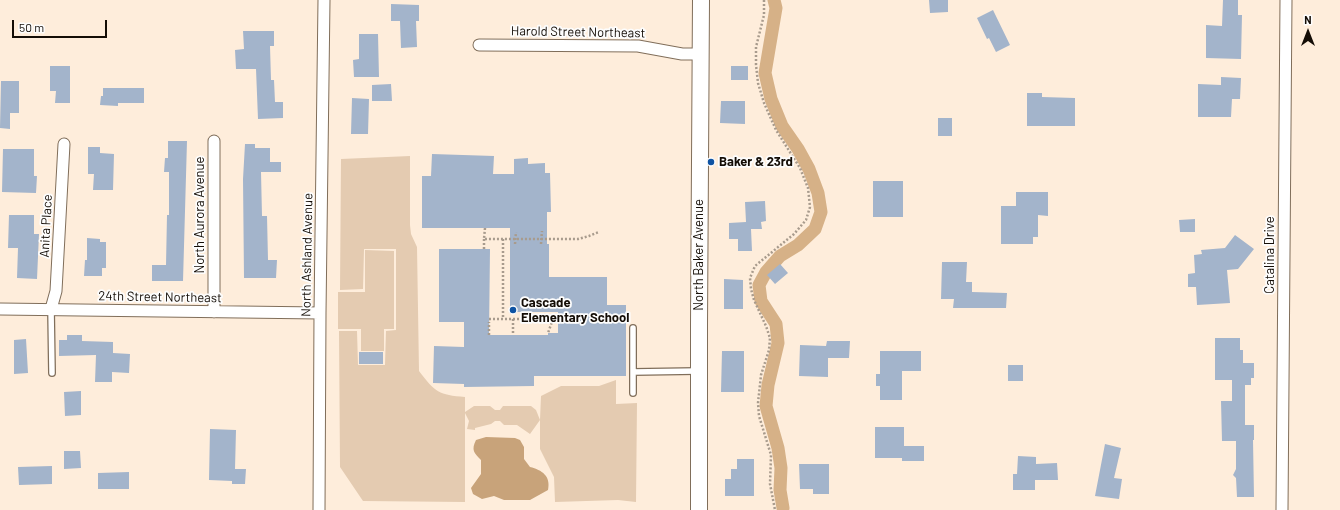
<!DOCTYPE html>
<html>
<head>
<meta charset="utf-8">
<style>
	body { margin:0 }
	#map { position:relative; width:1340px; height:510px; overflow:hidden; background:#feeddb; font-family:Barlow,sans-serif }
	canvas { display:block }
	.north { position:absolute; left:1288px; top:12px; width:40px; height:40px; -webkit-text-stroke:3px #fdfdfd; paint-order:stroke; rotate:0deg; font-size:11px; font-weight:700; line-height:16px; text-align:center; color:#140d06 }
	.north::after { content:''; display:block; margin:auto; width:14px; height:18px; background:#140d06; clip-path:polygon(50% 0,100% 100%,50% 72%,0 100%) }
	.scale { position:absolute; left:12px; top:20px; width:95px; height:18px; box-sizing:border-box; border:2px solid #140d06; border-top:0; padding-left:5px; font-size:12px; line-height:14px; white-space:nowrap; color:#140d06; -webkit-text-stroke:3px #fdfdfd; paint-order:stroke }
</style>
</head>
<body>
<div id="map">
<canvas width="1340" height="510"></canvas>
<div class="north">N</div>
<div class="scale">50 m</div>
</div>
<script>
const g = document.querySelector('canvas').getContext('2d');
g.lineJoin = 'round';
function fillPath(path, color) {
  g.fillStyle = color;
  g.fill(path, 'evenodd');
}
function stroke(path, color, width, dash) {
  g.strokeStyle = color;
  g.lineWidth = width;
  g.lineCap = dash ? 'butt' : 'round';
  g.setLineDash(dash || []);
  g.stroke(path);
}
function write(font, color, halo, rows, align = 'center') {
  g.font = font + ' Barlow,sans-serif';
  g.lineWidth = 3.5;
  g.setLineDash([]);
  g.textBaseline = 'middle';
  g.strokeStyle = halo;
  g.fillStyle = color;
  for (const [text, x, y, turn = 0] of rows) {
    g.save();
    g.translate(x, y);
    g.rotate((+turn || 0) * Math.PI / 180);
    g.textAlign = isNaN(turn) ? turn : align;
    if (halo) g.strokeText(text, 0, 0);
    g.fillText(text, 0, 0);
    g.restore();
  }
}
fillPath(new Path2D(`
	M410,156V225L411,234L417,247L419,371C435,392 439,395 465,397V412L474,406H490L495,410H500L503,406H531L536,410L540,420L541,396L561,386H599L616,380V404L637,403L636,502L618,500L555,502L554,477L540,449V420L530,434L517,425H504L500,421H495L491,424L475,428V430L467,429L469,421L465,413V502L363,501L340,467L339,331H357L358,365H385L386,331L396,330V249H364L363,289L340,290L341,159Z
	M365,250L394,251V329H384V351H361V329H338V292H365Z`), '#e4cbb1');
fillPath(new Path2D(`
	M486,437L515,438L520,440L524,447V459L530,467C542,470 551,476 548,490L530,500H504L494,496L482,499L473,494L471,488L481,474V460C474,453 471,450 476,440Z`), '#c8a37a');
stroke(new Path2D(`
	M774,0L776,8L765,73L771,99L782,126L798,149L809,169L818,193L821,212L815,229L798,245L780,256L766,272L759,285L761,301L776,324L778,343L768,385L766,406L778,448L781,468L780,490L783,508`), '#d6b187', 13);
fillPath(new Path2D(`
	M929,0H948V12L930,13Z
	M1223,0H1238V15H1242L1241,59L1206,58V25L1222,26Z
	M391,4L419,5V21H416L417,47L401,48L400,21H391Z
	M993,10L1010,45L996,52L989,38L987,39L977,18Z
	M243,31H274V46H270L271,80H274L275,102H283V118L258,119L256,69H236L235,50L244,49Z
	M359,34H378L379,77H354L353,60L359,59Z
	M50,66H70V103H55L56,91H50Z
	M731,66H748V80H731Z
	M1221,77L1241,78L1240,99H1232L1231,117H1198V84L1221,85Z
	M1,81H19V113H10V129L0,128Z
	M391,84L392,101H372V85Z
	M103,88H144V103H118V106L100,105L101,96H103Z
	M1027,93H1042V97L1075,98V126H1027Z
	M352,98L369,99L368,134H351Z
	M721,101H745V124L720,123Z
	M938,118H952V136H938Z
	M168,141H187L183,281H152V265H166L167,215H169V172H164L165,158H168Z
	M245,144H255V148H270V162H281V172H261L262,216H267L268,260H277L276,278H244L243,179Z
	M88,147H100V153L114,154L113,190H93L94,174H88Z
	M3,149H34V176H37L36,193L2,192Z
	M432,154L494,156L493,174H514V159L528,158V164L545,163V173H550L551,212H547V244H549V277H607V305H626V376H534V386L464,387V384L433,383L434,346L464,347V322H439V249H490L489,335H548V333H558V312H510V228H422V176H431Z
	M873,181H903V217H873Z
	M1016,192H1048V216L1038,215V237H1033V244H1001V206H1016Z
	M765,201L766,221L761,222L762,229H751L752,251H738V239H729V223L746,222L745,202Z
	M9,215H34V234H39L37,279L17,278L18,248H8Z
	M1195,219V232H1180L1179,220Z
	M1235,235L1254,249L1238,269L1227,270L1230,303L1197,305L1196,287H1188V274L1195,273L1194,255L1202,254L1201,250L1225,248Z
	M87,238L100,239V242H106V268H102V276H84L85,260H87Z
	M942,262H967L966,282H972V292L1007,293L1006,308H953L954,299H941Z
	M780,264L788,273L775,284L767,275Z
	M724,279L743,280V309H724Z
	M67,335H82V341L113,342V353L130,354L129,373L112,372V382H95L96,355L59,356V340H67Z
	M1215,338H1240V350H1243V363H1254V378H1251V385H1245V425H1254V440H1253L1254,497H1237L1236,478L1233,475L1236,469V441H1222L1221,401H1232V380H1215Z
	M26,339L28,373L14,374V340Z
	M827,341H850L849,358H828V377L799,376L800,345L826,346Z
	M722,351H744V392H721Z
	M880,351H921V371H902V400H880V386H876V374H880Z
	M359,352H383V364H359Z
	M1008,365H1023V381H1008Z
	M81,391V415L65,416L64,392Z
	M875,427H904V446H924V461H902V458H875Z
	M210,429L236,430L235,469H246L245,484H232V481L209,480Z
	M1105,444L1121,448L1114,478L1122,479L1119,499L1095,496Z
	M64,451H80L81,468L64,469Z
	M1018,456L1036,457V464L1057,463L1058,480H1035V490H1013V474H1017Z
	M737,459H754V496H725V479H731V469H737Z
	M799,464H829V494H813V489H800Z
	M52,466V484L19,485L18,467Z
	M129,472V489H98V473Z`), '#a3b4cb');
const lane = new Path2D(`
	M51,309L52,373
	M633,372L697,371
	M633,393V328`);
const street = new Path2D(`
	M479,45L638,46L682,54H700
	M0,309L320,313
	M51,309L56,291L64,144
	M214,312V141
	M319,510L320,313L324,0
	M1282,510L1286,0`);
const secondary = new Path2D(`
	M699,510V324L701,0`);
stroke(lane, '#806e5a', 8);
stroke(street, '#806e5a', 13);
stroke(secondary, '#806e5a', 18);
stroke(new Path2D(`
	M764,0V15L756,47V65L758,83L764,103L776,130L800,168L808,188L810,207L806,220L794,234L755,266L750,278L751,289L754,300L766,326L770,338L769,350L761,375L758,403L759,416L771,455L770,484L775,510
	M485,228L484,239H578L589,236L599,232
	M484,239V249
	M503,239V319
	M515,244L516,232
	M541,244L542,231
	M489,319H553L548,333
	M513,319V335
	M489,335V322`), '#a89b8d', 2.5, [2, 2]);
stroke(lane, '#fff', 5.5);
stroke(street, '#fff', 11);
stroke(secondary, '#fff', 16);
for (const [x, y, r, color] of [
	[711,162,4,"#0e53a3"],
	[513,310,4,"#0e53a3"]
]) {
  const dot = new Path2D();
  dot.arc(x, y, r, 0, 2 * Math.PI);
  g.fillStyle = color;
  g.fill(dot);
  stroke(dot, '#fdfdfd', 1.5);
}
write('13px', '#140d06', '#fdfdfd', [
	["Harold Street Northeast",578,32,1],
	["North Aurora Avenue",200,215,-90],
	["Anita Place",46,226,-87],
	["North Ashland Avenue",307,255,-89],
	["North Baker Avenue",699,255,-90],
	["Catalina Drive",1270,255,-90],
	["24th Street Northeast",160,297,1]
]);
write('bold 13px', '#140d06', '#fdfdfd', [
	["Baker & 23rd",719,162],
	["Cascade",521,303],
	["Elementary School",521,318]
], 'left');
</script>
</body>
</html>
